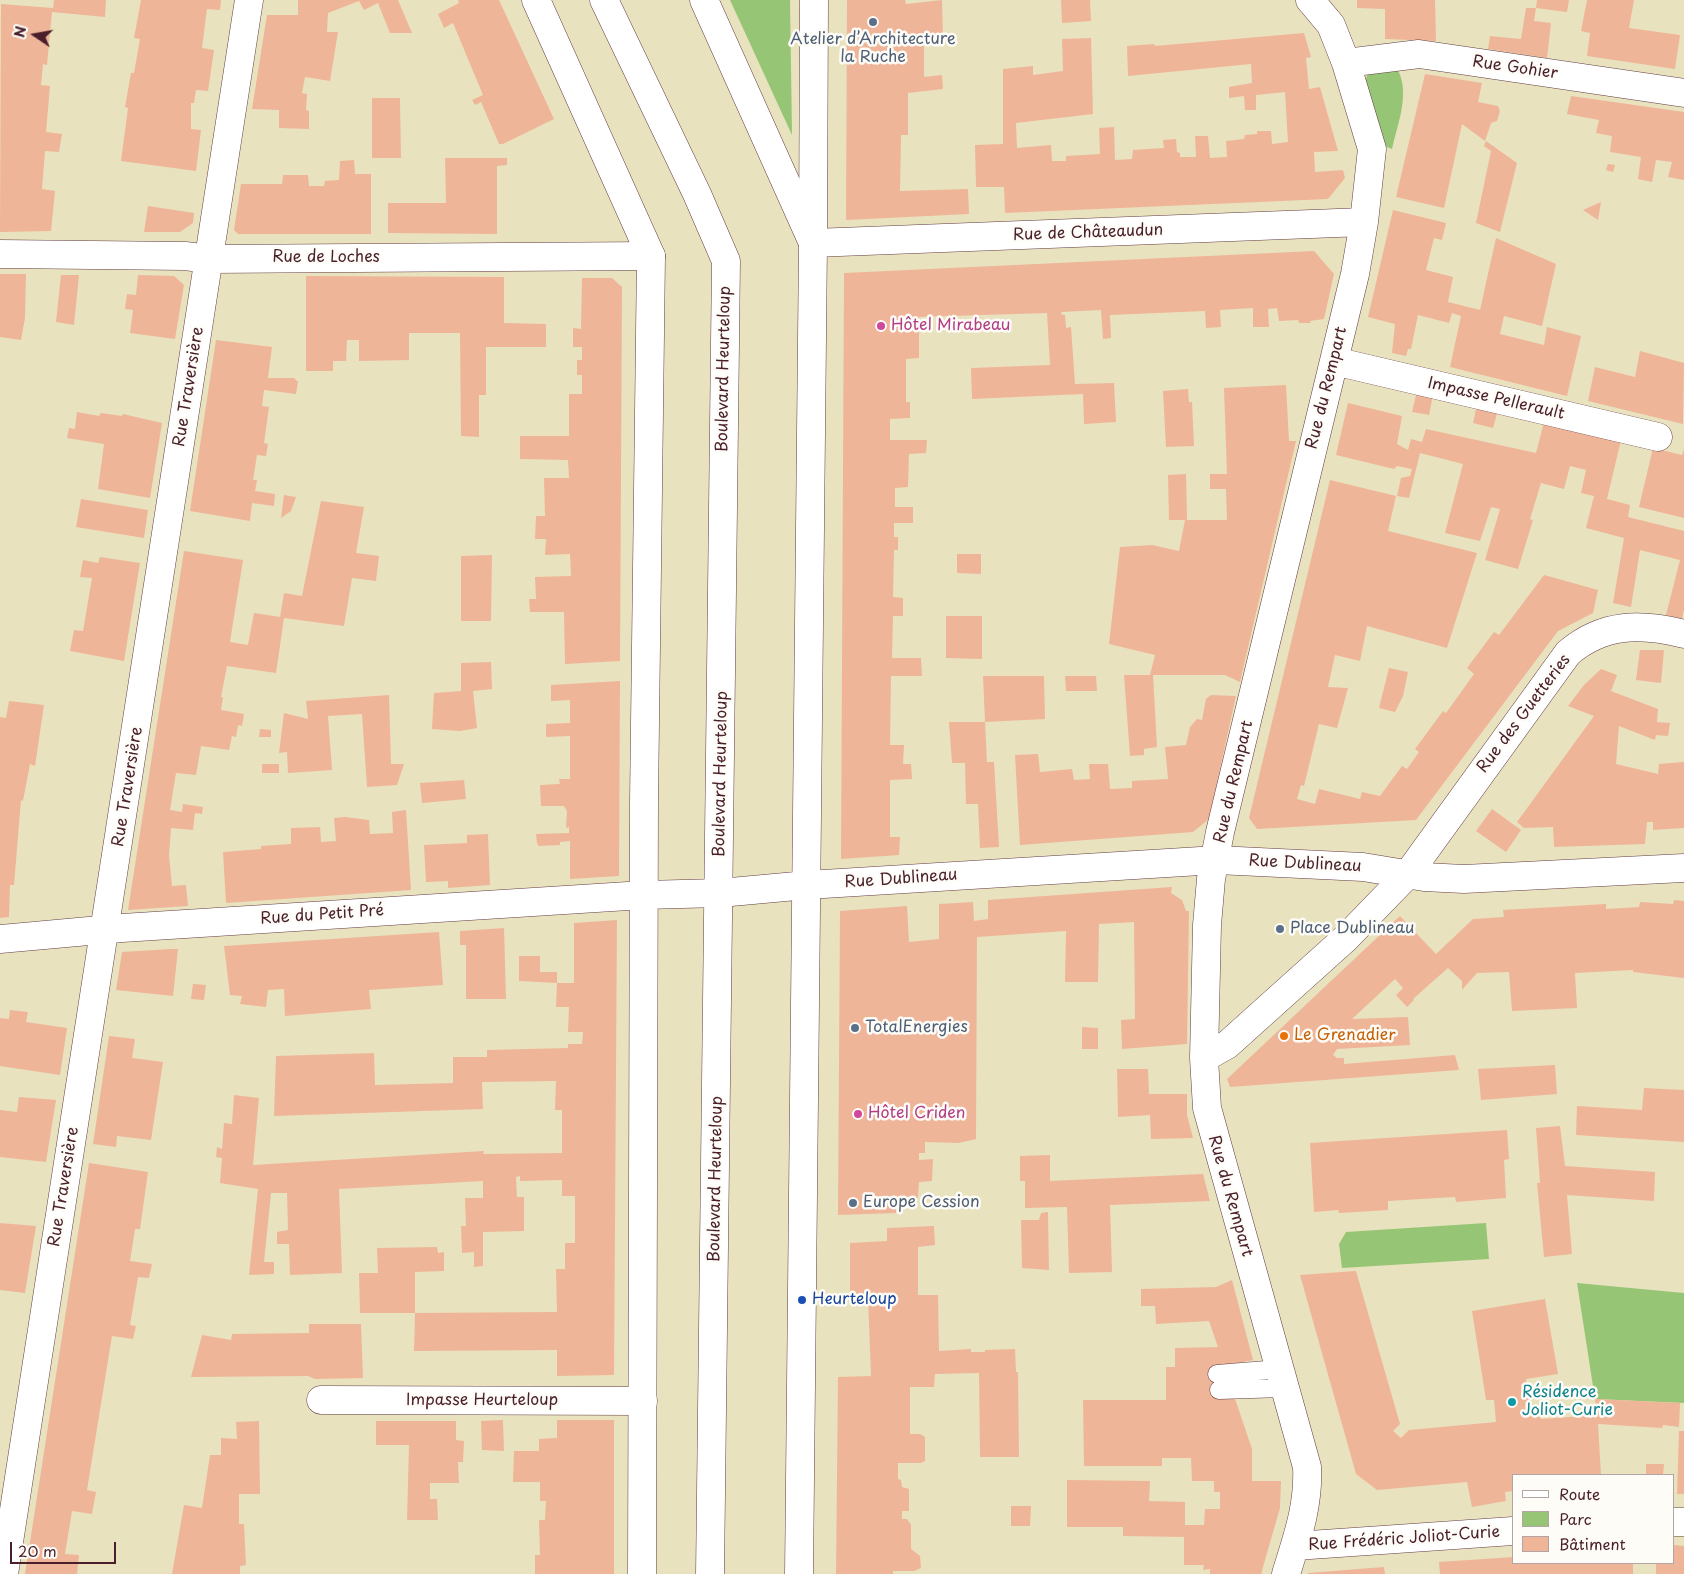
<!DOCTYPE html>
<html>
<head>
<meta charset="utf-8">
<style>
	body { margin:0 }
	#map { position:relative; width:1684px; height:1574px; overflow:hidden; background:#e9e2bf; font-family:"Playpen Sans",sans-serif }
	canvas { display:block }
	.legend { position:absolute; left:1512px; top:1474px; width:162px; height:90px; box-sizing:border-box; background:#fdfcf7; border:1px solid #b5a4a5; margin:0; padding:6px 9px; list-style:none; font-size:15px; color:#4a1f2b }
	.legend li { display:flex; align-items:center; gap:10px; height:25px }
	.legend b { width:25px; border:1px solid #b5a4a5 }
	.north { position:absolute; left:10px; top:10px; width:50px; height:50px; -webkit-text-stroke:4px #fdfcf7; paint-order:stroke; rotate:282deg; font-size:14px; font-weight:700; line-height:20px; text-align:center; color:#4a1f2b }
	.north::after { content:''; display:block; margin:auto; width:18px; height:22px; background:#4a1f2b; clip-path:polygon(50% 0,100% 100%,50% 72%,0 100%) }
	.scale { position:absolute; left:10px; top:1542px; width:106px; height:22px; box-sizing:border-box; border:2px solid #4a1f2b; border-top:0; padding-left:6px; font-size:15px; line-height:18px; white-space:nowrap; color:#4a1f2b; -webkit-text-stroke:4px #fdfcf7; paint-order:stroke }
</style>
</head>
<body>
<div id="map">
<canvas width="1684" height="1574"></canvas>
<ul class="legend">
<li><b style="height:6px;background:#fff"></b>Route</li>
<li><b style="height:14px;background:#96c675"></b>Parc</li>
<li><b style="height:14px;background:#efb598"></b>Bâtiment</li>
</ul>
<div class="north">N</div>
<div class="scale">20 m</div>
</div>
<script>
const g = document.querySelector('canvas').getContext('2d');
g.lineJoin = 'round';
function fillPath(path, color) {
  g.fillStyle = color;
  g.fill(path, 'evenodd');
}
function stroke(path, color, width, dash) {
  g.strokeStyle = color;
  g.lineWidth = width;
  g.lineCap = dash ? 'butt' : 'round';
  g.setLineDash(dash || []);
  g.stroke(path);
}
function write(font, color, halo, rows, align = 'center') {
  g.font = font + ' "Playpen Sans",sans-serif';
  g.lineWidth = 5;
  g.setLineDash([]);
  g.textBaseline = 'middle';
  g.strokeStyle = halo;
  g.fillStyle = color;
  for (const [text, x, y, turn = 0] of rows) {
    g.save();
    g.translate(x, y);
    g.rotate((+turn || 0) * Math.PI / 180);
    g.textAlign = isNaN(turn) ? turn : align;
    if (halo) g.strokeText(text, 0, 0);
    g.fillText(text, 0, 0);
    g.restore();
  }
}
fillPath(new Path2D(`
	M730,0H790L792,135Z
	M1395,65C1412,90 1398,122 1392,149L1380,144C1376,130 1360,88 1367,76C1372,66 1386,67 1395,65Z
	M1486,1223L1489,1259L1342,1268L1339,1244L1346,1232Z
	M1577,1283L1684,1293V1403L1595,1399Z`), '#96c675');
fillPath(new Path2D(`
	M54,0H106L105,17L52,12L47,65L43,64L41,85L50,86L46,132L62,134L59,152L45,151L42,189L55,191L51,231L0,232L1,4L53,8Z
	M141,0H221L220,10L207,9L202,48L214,50L208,91L196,90L194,103H191V129L201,130L196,171L121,161L128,108L125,107L131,73H134L140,39L134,38Z
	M298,0H398L412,33H390L378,3L364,10L359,1L328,13L327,32H338L330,81L305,77L302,93L307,94L306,110L309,111V129L279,128V110L252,109L267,15H298Z
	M458,0H499L554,119L503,144H499L481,102L475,105L472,100L483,95L453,23L444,28L438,14L459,3Z
	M847,0H905L906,4L942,0L943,38L924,40V77L942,75L943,89L908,93V135H901L900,191L968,189L969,214L846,220Z
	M1061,0H1090L1091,21L1062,23Z
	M1357,0H1435L1436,41L1385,39V9L1357,8Z
	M1537,0H1569L1567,12L1536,8Z
	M1587,0H1634L1629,28L1680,35L1675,69L1587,56L1590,33L1581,31Z
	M1526,8H1536L1534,21L1551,23L1547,58L1488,49L1490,36L1521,39Z
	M1304,33L1311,57L1306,58L1309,89L1320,87L1338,151L1314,152L1315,172L1343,170L1345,178L1328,199L1005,213L1004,187H976L975,145L1003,144V69L1033,66V75L1063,71L1062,39L1091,38L1093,114L1016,123L1017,148L1051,145L1052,161H1066V156L1100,154L1099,128L1114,127L1115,160L1132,159L1133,150L1164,148L1163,140L1176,139L1177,152L1180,153V157H1196L1195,136H1208L1210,158L1227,157L1226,141L1244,139L1245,135L1257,134V131H1271L1272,144L1288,142L1285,92L1256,95V110H1245L1244,96L1229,98V87L1252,83L1251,64L1128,76L1127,46L1154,44L1155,46Z
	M1425,74L1482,83L1478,102L1498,106L1500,111L1497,121L1491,123L1485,141L1462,124L1444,208L1396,197Z
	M1571,96L1684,112V180L1668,177L1672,162L1656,160L1652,182L1638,179L1641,157L1610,152L1612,136L1596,133L1599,120L1567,114Z
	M372,98H400L401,158H372Z
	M1486,141L1517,163L1500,232L1476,223L1491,151L1484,146Z
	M445,158H507V165L497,166V234L388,233V203H446Z
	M354,160L355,174H371V234H238L234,230L241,184H282L283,175H308L309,186H324L325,181L339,180L340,161Z
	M1608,164L1615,165L1613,172L1606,170Z
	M1601,202L1598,220L1583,210Z
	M148,206L194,213L193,223L180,232H144Z
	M1393,210L1446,223L1442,240L1434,238L1426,270L1453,277L1448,302L1480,310L1496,238L1556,264L1542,326L1504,316L1500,334L1544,345L1547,327L1581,336L1567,396L1450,367L1461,316L1452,313L1449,323L1418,315L1411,349H1408L1406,356L1392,353L1395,324L1368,317Z
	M1314,251L1334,274L1324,319L1310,321L1311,323H1299L1298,320L1279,321L1277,308L1268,309L1269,327H1253V308L1220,310L1221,327L1206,328L1205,311L1110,315L1111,338L1103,339L1101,310L1061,312L1062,315H1065L1066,328L1071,327L1075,384L1114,383L1116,422L1084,424L1083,394L972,399L971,368L1050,365L1047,313L919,317V358L906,359V402H910V418L890,419V440H927L926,453L909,454L908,487L895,488V507H913V523H894V537H898V550H894L893,597L903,598V616H893L892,658H921L922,676H891L890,745H904L903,764H911L912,779L890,780V837H900L899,855L841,859L844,273Z
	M0,274H26L25,318L21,340L0,337Z
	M61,275H79L74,325L56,322Z
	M138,275L174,276L184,285L175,339L130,333L133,310L125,309L127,294L136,295Z
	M306,276L504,277V323L546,324V347H486V395H479V437L461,436L460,333H409V360L359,361V340H347L346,361H333V371H306Z
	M582,278H612L622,287L620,661L565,664L564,612H530L529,599H536L535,577L571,576L570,554L545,555L546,539H535L536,516H545L544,478H569L568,460L520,459V436H569V394H582V375H577V360H582V347H573V328L581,329Z
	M216,340L272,347L268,378H294L298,382L296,394L264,390L262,406L269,407L264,443L268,444L266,456L257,455L253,480H257L255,491L275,494L274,506L252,503L250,521L190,511Z
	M1640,351L1684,363L1683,424L1588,401L1595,367L1635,377Z
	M1286,385L1289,441H1296L1240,682L1225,675H1153L1157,747L1144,749V755L1130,756L1124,675H1150L1155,655L1109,644L1120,547L1152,545L1179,551L1185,520H1169L1168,475L1186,474L1187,520H1227L1226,489H1210V474H1227L1224,388Z
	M1188,389L1189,402H1192L1194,446L1166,447L1163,391Z
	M1417,391L1433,395L1429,415L1412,412Z
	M1348,403L1402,416L1397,444L1408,450L1411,439L1422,442L1426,429L1536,453L1544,422L1621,440L1607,499L1630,505L1628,517L1684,531V610L1682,619L1666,615L1680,560L1640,550L1631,607L1613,603L1624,538L1586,528L1594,496L1581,493L1586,470L1570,466L1564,489L1541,483L1530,519L1533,520L1518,569L1485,560L1500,509L1491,507L1480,541L1445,533L1463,464L1420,453L1409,498L1397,496L1401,478L1410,476L1412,469L1397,466L1394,469L1336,455Z
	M1477,405L1498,410L1493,428L1473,423Z
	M77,412L99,416L101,413L122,416L123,414L162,423L150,498L98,489L104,444L67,438L69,428L75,429Z
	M1653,448L1682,455L1684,449V518L1639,507Z
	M1330,480L1396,496L1388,531L1477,553L1447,648L1367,626L1360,661L1335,655L1328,687L1348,688L1337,728L1319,724L1304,786L1301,785L1297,799L1315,804L1319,789L1360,799L1362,792L1380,796L1402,766L1407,769L1419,752L1415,749L1443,711L1446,713L1474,674L1467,668L1494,632L1499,635L1544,575L1598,590L1593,613L1558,631L1416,820L1257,829L1249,818Z
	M284,495L296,497L291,511L281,518Z
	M81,499L148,510L144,538L76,527Z
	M321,501L364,507L356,553L379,556L376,581L352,578L344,626L284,618L276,673L227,666L221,697H223L221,710L244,714L242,726L238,725L236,737L232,736L229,750L201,746L196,775L176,773L170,810L182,812L183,804L203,807L202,814L195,813L193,830L171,828L169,855L172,886L186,885L188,906L128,910L184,551L243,560L230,642L248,645L254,613L280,617L284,593L302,596Z
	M957,554H981V574L957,573Z
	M492,555L491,621H461V556Z
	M100,557L140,563L124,661L70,651L74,630L83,631L92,578L80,577L83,560L98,563Z
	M946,616H982V659L946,658Z
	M1640,650H1664L1661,683L1636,680Z
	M491,662L492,689L473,691L477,728L460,731L432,729L434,693L461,691V663Z
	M1389,668L1408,672L1403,696L1395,712L1379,708Z
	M1601,669L1617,675L1611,691L1658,709L1657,722L1670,723L1668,736L1656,735L1655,740L1619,726L1616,764L1658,774L1659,764L1684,762V828L1653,830V822H1647L1645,844L1554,847L1553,827L1524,828L1517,822L1594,716L1568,706L1584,685Z
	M983,676H1044L1045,719L985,722Z
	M1065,676H1096L1097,691H1066Z
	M620,681L619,876L570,879V841L560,842V845L539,846L537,843L536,834L569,833V827L566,828L567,811L564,806H541L540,785L560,784L559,779H570V736L546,737V724L570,723V700L551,701V685Z
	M389,695L391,764H404L397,785L367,787L362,714L328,716L332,770L288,773L287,752L279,753L284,713L308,719L306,701Z
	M1211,695L1236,696L1209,819L1193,832L1020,845L1015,755L1038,754L1040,772L1072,769L1074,780L1090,779L1089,764H1108L1110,789L1132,788V781L1168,779L1165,747L1186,745L1190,727L1197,719L1202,720L1206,699Z
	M9,701L44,705L35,766L30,764L23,801L21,800L14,885H10L9,917L0,918V717L6,718Z
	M949,722H985L987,762H994L999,847L980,848L978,804H966L965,763H952Z
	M260,729L271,730V737H259Z
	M262,764H279V773H262Z
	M464,780L466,799L422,803L420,783Z
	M1492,809L1521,830L1506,852L1476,831Z
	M406,810L411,890L226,903L223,852L261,849V846L291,844V828L320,827L321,842L336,841L334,818L345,817L369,820L370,834L393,833L392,812Z
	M488,834L490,885L448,888V881L426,882L424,845L467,843V835Z
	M1172,887L1171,893L1182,900L1186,911H1189L1187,1044L1122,1049L1121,1020L1135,1019L1134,922L1099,924L1098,982H1065L1066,931L977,937L976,1139L959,1143L925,1142V1153H919V1160L933,1159L932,1181L919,1182L918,1198L896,1199V1213L838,1215L840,911L907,906L909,942L939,939V904L973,902L974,921L988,919V900Z
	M1674,900L1684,901V978L1633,972V970L1575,973L1577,1008L1512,1011L1509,972L1477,973L1462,990V981L1448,968L1413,999L1414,1000L1407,1007L1396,995L1403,988L1395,979L1352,1019L1408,1017L1410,1045L1337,1049L1333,1055L1337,1058H1344V1064L1455,1055L1459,1070L1230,1087L1227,1079L1400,916L1436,954L1473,919L1504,917L1503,910L1606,904V909L1639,907L1640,902L1673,904Z
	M617,920L614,1375L557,1376V1350L414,1351L415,1313H360L359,1273H378L377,1248L437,1247L438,1253L444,1252V1271L415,1272V1313L557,1312L556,1269H565V1243H575V1196H562V1180L520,1181V1176L516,1177L517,1197H524V1231L483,1232V1266L474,1267V1252L462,1253L461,1226H466L465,1198H483V1181L339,1189L342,1273L290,1275L289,1244H277V1232L288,1230L287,1193H271L264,1262H274V1274L249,1275L258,1189L220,1183L222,1158L216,1157L217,1147L222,1149L224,1123L232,1124L234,1095L259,1098L253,1165L484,1151L483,1154L562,1153V1110H555L556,1081L482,1082L483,1109L274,1116L276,1056L374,1053L375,1085L453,1083V1057H487V1050L568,1048V1044H582L583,1032H568L569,1007H556L557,983L519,981V956H540V972H557V983H574V923Z
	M504,928L506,999H466V945H460V931Z
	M439,932L443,985L369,990L371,1009L285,1016L284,989L268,990L266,1007L240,1004L242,996L230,995L224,946Z
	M171,949H178L173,996L116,990L122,952Z
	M193,984L206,985L204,1000L191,999Z
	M10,1010L28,1012L26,1022L67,1028L60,1075L0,1066V1018L9,1019Z
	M1082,1027L1098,1028V1049H1082Z
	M109,1036L135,1039L132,1058L163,1062L151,1140L117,1136L116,1147L93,1144Z
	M1555,1065L1557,1094L1481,1100L1478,1069Z
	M1117,1069H1148L1149,1094H1187V1115L1193,1138L1151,1139L1150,1115L1118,1117Z
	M1644,1088L1684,1090V1142L1576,1135L1577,1106L1642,1110Z
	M19,1097L56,1100L46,1162L0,1157V1110L17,1112Z
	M1560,1126L1565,1166L1655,1172L1654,1201L1567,1195L1572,1254L1544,1257L1537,1183H1540L1536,1128Z
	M1507,1130L1509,1159L1504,1160L1506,1198L1456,1202L1455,1197L1388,1201V1210L1339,1213L1338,1210L1314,1212L1310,1143Z
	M1050,1155V1181L1203,1174L1210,1201L1110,1205L1112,1272L1069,1273L1067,1207L1025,1208V1181H1020V1156Z
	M89,1163L148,1172L140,1229H135L130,1261L152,1264L149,1278L138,1277L130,1325L136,1326L133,1339L112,1336L87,1490L96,1492L92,1514L72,1511L65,1554L79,1555L77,1574H25Z
	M1048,1212L1049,1270L1022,1268L1021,1220H1039L1041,1213Z
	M0,1223L36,1226L25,1293L0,1290Z
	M934,1226L935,1245L918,1247V1295H938L939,1351L971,1349V1352H985V1350L1015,1349L1016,1372H1018L1019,1457H980L979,1373L935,1374L934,1387H910V1434H920L925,1437V1461L921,1463H898V1479L901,1480L902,1487L909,1489V1511H902V1519H907L911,1525V1549L920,1556L921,1568L914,1571H893V1574H836L838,1377L871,1376L868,1297H850V1243L887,1241V1228Z
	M1356,1271L1400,1424L1393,1431L1401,1438L1409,1430L1496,1422L1494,1400H1486L1472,1311L1545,1299L1558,1374L1526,1379L1529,1404H1539L1541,1419L1597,1415L1595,1399L1680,1403L1679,1427L1663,1425L1662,1428L1598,1424L1601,1475H1513V1491L1505,1492L1506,1501L1472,1507L1467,1482L1377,1490L1356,1474L1300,1275Z
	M1232,1280L1253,1360L1224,1366L1252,1449V1481H1281L1280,1508L1261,1574H1210V1569L1203,1570L1204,1565H1184V1537L1123,1536V1527H1067V1480L1150,1481L1149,1501L1185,1502V1525H1204L1205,1509H1220V1492H1214V1481H1192L1191,1458H1162V1466H1084L1083,1400H1166V1367H1175V1348L1218,1347L1209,1321L1156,1324L1155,1306H1141V1289L1216,1287Z
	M309,1324H361L363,1378L315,1379L308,1376L191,1377L202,1335L231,1340L232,1334L309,1333Z
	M503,1420L504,1451L482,1450L481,1421Z
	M557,1420H614V1574H535V1555H540L539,1520H545L546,1501H540V1482H513L514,1451H539V1439L557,1438Z
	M259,1421L260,1494H239V1524H244L246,1565L240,1566V1574H172L184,1505L202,1508L210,1455H221V1438L237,1439L236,1422Z
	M376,1421H456V1440L464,1441L463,1462H458L459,1483H430V1499H437L438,1520H407L409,1445H376Z
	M1679,1431H1684V1494H1677Z
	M1646,1464H1664L1663,1475H1646Z
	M1011,1506H1031L1030,1526H1011Z
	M1673,1545L1684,1546V1574H1656V1563H1673Z
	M1513,1557V1563H1633V1574H1440L1439,1562Z
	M1384,1567L1385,1574H1308V1573Z`), '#efb598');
const lane = new Path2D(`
	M1217,1374L1279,1369
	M1219,1390L1284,1388`);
const street = new Path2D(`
	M604,0L697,194L726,261L710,1574
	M1346,63L1419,54L1684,93
	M813,243L1364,222
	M0,254L185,256L209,259L651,256
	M1334,361L1658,437
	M807,885L1217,860L1363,867L1424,877L1464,879L1684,868
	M0,939L122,928L644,895
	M1204,1058L1227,1045L1346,938L1408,874L1568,653C1603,623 1641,623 1684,634
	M321,1400L643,1401
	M1673,1522H1684
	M1295,1546L1513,1531
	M4,1574L249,0
	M1286,1574C1297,1538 1309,1506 1307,1467L1207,1108L1204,1058L1207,925L1211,879L1220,832L1355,274L1364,222L1372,149L1346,63L1331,25L1310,0`);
const secondary = new Path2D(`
	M813,243L814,0`);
const primary = new Path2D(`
	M536,0L651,256L644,801L642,1574
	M704,0L813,243L799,1574
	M644,895L720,893L807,885`);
stroke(lane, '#623c41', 19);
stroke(street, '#623c41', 29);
stroke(secondary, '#623c41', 29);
stroke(primary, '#623c41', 29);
stroke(lane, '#fff', 18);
stroke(street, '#fff', 28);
stroke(secondary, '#fff', 28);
stroke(primary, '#fff', 28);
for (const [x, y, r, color] of [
	[873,22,5,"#5c6f8a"],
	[881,326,5,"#d1479c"],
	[1280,929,5,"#5c6f8a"],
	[855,1028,5,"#5c6f8a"],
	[1284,1036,5,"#e8710a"],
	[858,1114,5,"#d1479c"],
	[853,1203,5,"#5c6f8a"],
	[802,1300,5,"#1a4fb4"],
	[1512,1402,5,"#0f9aa8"]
]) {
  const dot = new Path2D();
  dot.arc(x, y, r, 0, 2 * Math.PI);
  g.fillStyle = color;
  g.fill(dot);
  stroke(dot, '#fdfcf7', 2);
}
write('16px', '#4e5e75', '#fdfcf7', [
	["Atelier d’Architecture",873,40,"center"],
	["la Ruche",873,58,"center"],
	["Place Dublineau",1290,929],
	["TotalEnergies",865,1028],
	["Europe Cession",863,1203]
], 'left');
write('16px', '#4a1f2b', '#fdfcf7', [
	["Rue Gohier",1515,68,8],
	["Rue de Châteaudun",1088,233,-2],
	["Rue de Loches",326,258],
	["Boulevard Heurteloup",724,369,-89],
	["Rue Traversière",189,387,-81],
	["Rue du Rempart",1327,388,-76],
	["Impasse Pellerault",1496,399,13],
	["Rue des Guetteries",1524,714,-53],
	["Boulevard Heurteloup",721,774,-89],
	["Rue du Rempart",1234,782,-77],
	["Rue Traversière",128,787,-81],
	["Rue Dublineau",1305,864,3],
	["Rue Dublineau",901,879,-4],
	["Rue du Petit Pré",322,915,-4],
	["Boulevard Heurteloup",716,1179,-89],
	["Rue Traversière",64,1187,-81],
	["Rue du Rempart",1230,1196,74],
	["Impasse Heurteloup",482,1401],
	["Rue Frédéric Joliot-Curie",1404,1539,-4]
]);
write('16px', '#b23c85', '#fdfcf7', [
	["Hôtel Mirabeau",891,326],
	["Hôtel Criden",868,1114]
], 'left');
write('16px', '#c56008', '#fdfcf7', [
	["Le Grenadier",1294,1036]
], 'left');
write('16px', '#164399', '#fdfcf7', [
	["Heurteloup",812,1300]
], 'left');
write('16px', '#0d838f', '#fdfcf7', [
	["Résidence",1522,1393],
	["Joliot-Curie",1522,1411]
], 'left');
</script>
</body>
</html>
